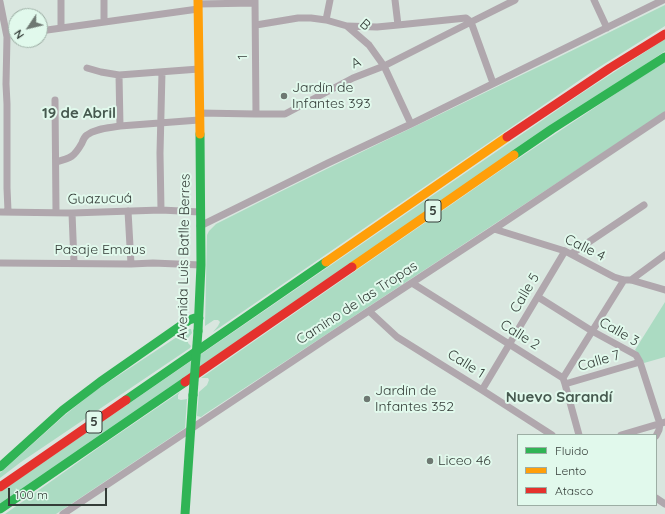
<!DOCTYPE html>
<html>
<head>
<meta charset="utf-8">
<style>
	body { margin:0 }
	#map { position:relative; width:665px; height:514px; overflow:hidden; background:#d9e6df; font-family:Quicksand,sans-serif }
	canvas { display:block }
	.legend { position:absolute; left:517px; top:434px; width:140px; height:72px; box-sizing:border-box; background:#e1f9ec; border:1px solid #9caea4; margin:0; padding:5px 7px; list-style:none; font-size:12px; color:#343d38 }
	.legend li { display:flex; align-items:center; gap:8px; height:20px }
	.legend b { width:20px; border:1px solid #9caea4 }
	.north { position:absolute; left:8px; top:8px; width:40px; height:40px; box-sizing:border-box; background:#e1f9ec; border:1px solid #9caea4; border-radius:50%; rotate:235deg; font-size:11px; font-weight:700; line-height:16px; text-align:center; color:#343d38 }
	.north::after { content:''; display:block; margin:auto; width:14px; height:18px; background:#6e7872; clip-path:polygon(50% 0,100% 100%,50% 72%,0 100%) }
	.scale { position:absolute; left:8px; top:488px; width:99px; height:18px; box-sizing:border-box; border:2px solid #343d38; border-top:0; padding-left:5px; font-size:12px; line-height:14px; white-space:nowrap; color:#343d38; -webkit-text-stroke:3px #e1f9ec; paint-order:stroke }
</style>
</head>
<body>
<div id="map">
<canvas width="665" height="514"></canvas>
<ul class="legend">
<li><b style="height:5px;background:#30b455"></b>Fluido</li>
<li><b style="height:5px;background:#ff9f0a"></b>Lento</li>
<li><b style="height:5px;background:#e5322d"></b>Atasco</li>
</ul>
<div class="north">N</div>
<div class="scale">100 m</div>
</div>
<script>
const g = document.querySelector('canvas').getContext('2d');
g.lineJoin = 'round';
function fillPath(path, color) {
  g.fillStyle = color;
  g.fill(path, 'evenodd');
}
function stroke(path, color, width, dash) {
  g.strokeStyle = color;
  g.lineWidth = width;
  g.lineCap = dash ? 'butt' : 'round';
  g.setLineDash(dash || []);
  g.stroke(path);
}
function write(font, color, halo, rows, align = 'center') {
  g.font = font + ' Quicksand,sans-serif';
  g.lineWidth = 4;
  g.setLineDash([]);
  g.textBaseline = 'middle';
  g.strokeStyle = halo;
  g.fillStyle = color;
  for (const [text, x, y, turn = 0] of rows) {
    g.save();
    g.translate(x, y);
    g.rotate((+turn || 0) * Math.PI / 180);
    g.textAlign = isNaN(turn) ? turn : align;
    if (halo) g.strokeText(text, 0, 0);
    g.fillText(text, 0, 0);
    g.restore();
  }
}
fillPath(new Path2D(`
	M665,5V26L593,71L213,332L218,326L220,322L218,320H214L205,326L207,235L209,231L216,224C364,149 516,79 665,5Z
	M665,39V51L0,505V492L582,93Z
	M665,61V112L205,414L201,417L197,416L199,392L207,385L209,380L208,378H201L507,166Z
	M665,302V357L644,363L639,354L635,350Z
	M189,329H191L192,333L188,338V343L191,346L190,348L21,462L0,478V473L65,415L95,391Z
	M180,392L178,395V399L181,400L187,399L185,428L56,514H5L101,446Z`), '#abdbc2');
stroke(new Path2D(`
	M61,0V28
	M255,0L256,114
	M395,0L398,25
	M594,0L607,28
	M0,2L7,37L6,84L7,104V188L8,211
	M198,4L255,3
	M326,20L330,0
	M104,22V0
	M256,25L298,18H311L326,20L347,26L369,45L384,66L411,124
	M347,26L377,27L398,25L466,18L471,22L493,83
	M40,31L198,9
	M87,68L101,72L119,75L199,69
	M119,75L120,126
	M55,100L56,212
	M199,113L256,114H285L353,78L384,66L471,22L515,0
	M56,162C71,158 74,157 82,143C83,140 84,137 87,135C96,128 109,128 120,126L199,120
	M161,210L160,153L162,72
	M128,211L131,264
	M0,212L72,213L161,210L200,212
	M72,213L74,263
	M200,226L328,163L411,124L663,0
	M494,229L565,251L614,277L624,280H631L665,290
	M571,254L644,205
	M0,263L131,264L153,263L201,265
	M631,280L665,255
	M412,283L563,378L565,384L579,435
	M538,297L592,331L636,355L640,362L660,424L659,430L656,436
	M369,311L397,337L482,390L552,435
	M563,378L624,280
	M565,384L640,362
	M482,390L565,251
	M621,435L665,422
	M656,498L665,504
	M63,514L329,337L494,229L665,115`), '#b0a7ad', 7);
stroke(new Path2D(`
	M514,155L552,129L665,57
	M198,331L201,265L200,134
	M126,400L326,262
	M0,467L63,410L100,382L189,320L195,318H199
	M0,509L185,382
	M185,514L193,395`), '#30b455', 9);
stroke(new Path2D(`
	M198,0L200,134
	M326,262L507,137
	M352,267L514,155`), '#ff9f0a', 9);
stroke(new Path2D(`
	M507,137L610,68L665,34
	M185,382L352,267
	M0,487L126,400`), '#e5322d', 9);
stroke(new Path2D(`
	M193,395L198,331`), '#30b455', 9);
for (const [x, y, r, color] of [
	[284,96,4,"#6e7872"],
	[367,399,4,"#6e7872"],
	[430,461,4,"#6e7872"]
]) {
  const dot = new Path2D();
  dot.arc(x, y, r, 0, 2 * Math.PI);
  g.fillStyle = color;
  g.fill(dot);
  stroke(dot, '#e1f9ec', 1.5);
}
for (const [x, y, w] of [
	[433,211,16],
	[94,422,16]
]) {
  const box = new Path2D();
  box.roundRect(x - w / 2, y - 11, w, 22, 3);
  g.fillStyle = '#e1f9ec';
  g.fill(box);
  stroke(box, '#343d38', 1);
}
write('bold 13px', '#343d38', null, [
	["5",433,211],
	["5",94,422]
]);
write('14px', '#343d38', '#e1f9ec', [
	["B",365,25,40],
	["1",243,57,-90],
	["A",356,63,-23],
	["Guazucuá",100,199,-1],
	["Calle 4",585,248,26],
	["Pasaje Emaus",100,250],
	["Avenida Luis Batlle Berres",184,257,-89],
	["Calle 5",525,293,-59],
	["Camino de las Tropas",357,303,-33],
	["Calle 3",619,332,30],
	["Calle 2",520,335,32],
	["Calle 7",599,361,-16],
	["Calle 1",466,364,32]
]);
write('14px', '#343d38', '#e1f9ec', [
	["Jardín de",292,88],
	["Infantes 393",292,104],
	["Jardín de",375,391],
	["Infantes 352",375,407],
	["Liceo 46",438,461]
], 'left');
write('bold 15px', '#46594f', '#e1f9ec', [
	["19 de Abril",79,113],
	["Nuevo Sarandí",559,397]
]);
</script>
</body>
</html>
